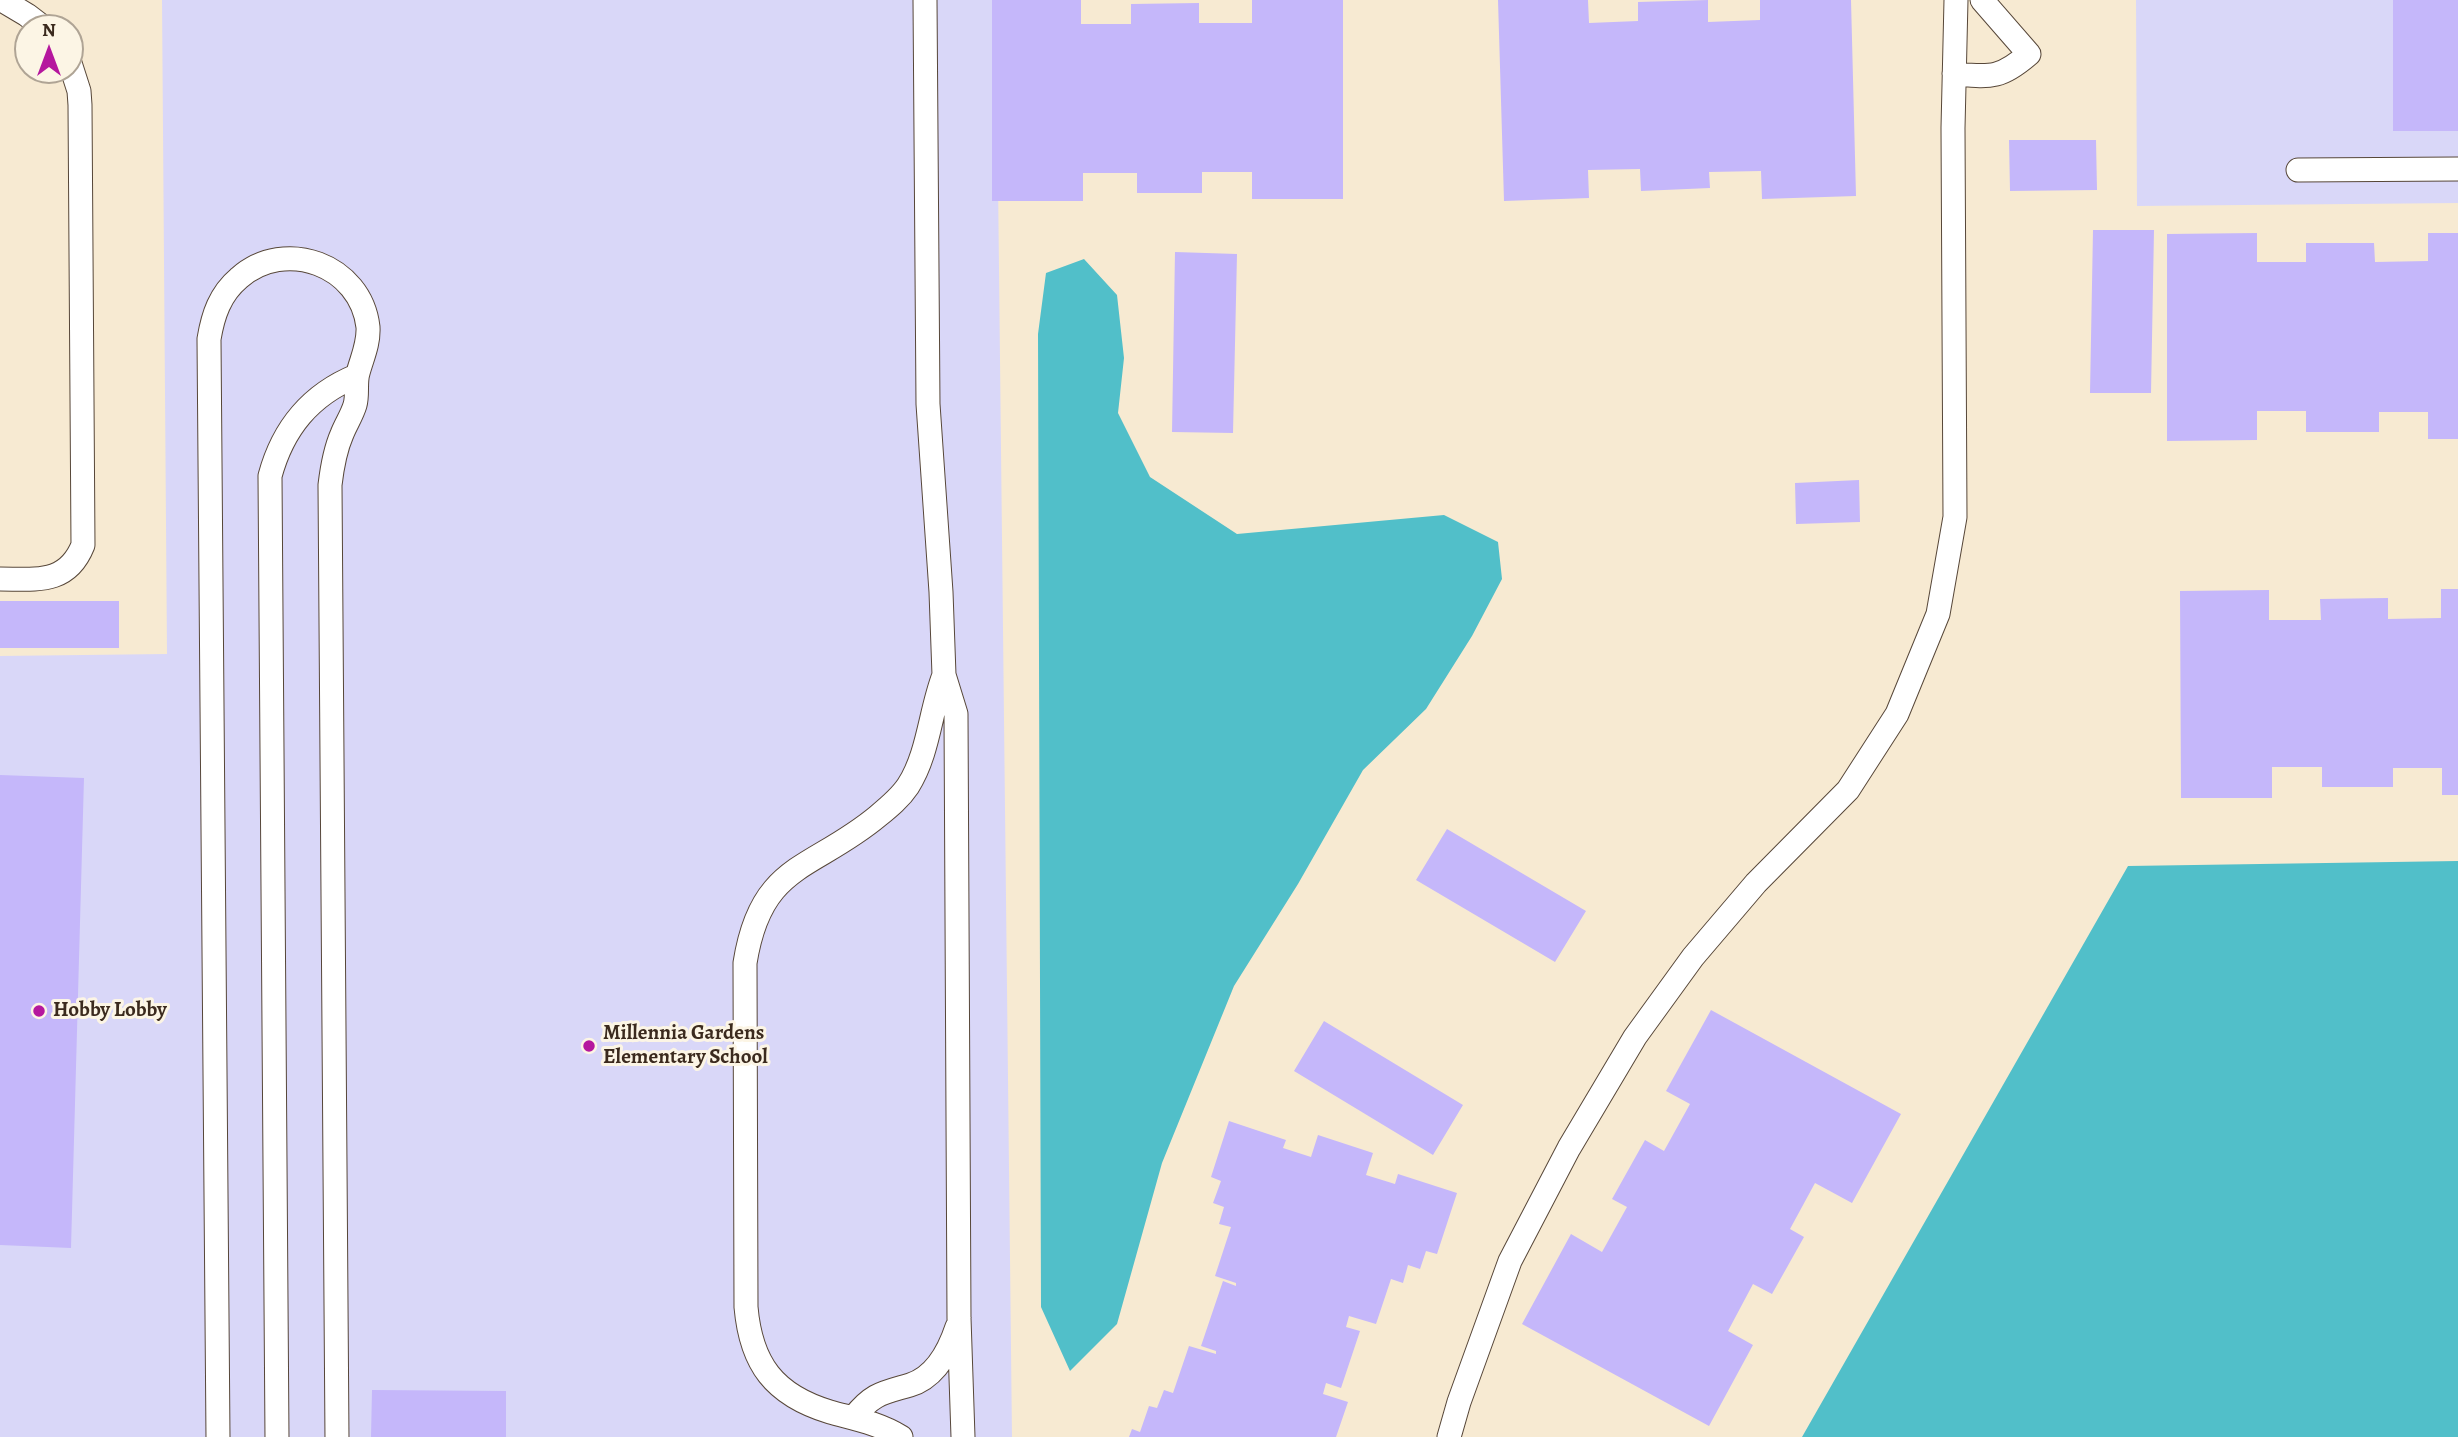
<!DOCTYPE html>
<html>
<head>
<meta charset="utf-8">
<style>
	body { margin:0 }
	#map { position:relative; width:2458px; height:1437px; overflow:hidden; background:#f7ead2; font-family:Alegreya,serif }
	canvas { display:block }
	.north { position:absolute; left:14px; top:14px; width:70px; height:70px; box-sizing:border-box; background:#fcf5e5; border:2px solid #afa495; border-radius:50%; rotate:0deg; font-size:19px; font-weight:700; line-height:28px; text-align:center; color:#3b2a1e }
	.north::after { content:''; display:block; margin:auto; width:24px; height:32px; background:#b5179e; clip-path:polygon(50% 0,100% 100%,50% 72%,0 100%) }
</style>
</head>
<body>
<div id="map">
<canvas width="2458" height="1437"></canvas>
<div class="north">N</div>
</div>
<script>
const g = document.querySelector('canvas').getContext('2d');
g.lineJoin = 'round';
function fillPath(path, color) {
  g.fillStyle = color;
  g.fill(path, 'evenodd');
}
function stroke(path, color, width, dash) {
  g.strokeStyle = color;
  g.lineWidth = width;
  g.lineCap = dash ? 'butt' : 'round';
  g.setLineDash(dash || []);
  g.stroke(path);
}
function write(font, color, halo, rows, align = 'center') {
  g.font = font + ' Alegreya,serif';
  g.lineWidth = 6;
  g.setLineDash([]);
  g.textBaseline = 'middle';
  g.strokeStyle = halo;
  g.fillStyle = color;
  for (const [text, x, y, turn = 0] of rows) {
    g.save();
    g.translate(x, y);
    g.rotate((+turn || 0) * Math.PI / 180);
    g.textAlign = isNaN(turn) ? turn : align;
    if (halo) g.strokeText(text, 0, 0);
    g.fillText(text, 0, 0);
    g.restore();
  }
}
fillPath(new Path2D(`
	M162,0H996L1012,1437H0V656L167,654Z
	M2136,0H2458V203L2137,206Z`), '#d9d7f8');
fillPath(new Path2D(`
	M1084,259L1117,295L1124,358L1118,413L1150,477L1237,534L1444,515L1498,542L1502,579L1472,636L1426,709L1363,770L1298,884L1234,986L1162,1163L1117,1324L1070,1371L1041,1307L1038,334L1046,273Z
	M2458,861V1437H1802L2128,866Z`), '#51bfc9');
fillPath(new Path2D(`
	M992,0H1081V24H1131V4L1199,3V23H1252V0H1343V199H1252V172H1202V193H1137V173H1083V201H992Z
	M1498,0H1588L1589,23L1638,21V2L1708,0V22L1760,20V0H1851L1856,196L1762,199L1761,171L1709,172L1710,188L1641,191L1640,169L1588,170L1589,198L1504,201Z
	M2393,0H2458V131H2393Z
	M2009,140H2096L2097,190L2010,191Z
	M2093,230H2154L2151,393H2090Z
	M2257,233V262H2306V243H2374L2375,262L2428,261V233H2458V439H2428V412H2379V432H2306V411H2257V440L2167,441V234Z
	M1175,252L1237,254L1233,433L1172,432Z
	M1859,480L1860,522L1796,524L1795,483Z
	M2441,589H2458V795H2442V768H2393V787H2322V767H2272V798H2181L2180,591L2269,590V620H2321L2320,599L2388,598V619L2441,618Z
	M0,601H119V648H0Z
	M0,775L84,778L71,1248L0,1245Z
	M1447,829L1586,911L1555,962L1416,880Z
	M1711,1010L1901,1114L1852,1203L1815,1183L1790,1229L1804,1237L1772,1294L1753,1284L1728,1331L1753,1345L1709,1426L1522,1324L1571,1234L1602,1252L1627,1207L1612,1199L1645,1140L1664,1151L1690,1104L1666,1091Z
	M1324,1021L1463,1105L1433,1155L1294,1071Z
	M1229,1121L1286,1140L1283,1148L1311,1157L1318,1135L1373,1153L1366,1175L1395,1184L1398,1174L1457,1193L1437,1254L1426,1251L1420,1269L1408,1265L1403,1283L1391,1279L1376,1324L1349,1316L1346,1327L1360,1331L1341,1388L1326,1383L1323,1394L1348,1402L1336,1437H1129L1132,1429L1140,1432L1149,1406L1157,1408L1164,1390L1173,1393L1189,1346L1216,1354V1351L1201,1346L1223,1281L1236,1286V1283L1215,1276L1231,1227L1219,1224L1224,1207L1213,1203L1221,1181L1211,1177Z
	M372,1390L506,1391V1437H371Z`), '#c5b7fa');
const lane = new Path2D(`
	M2,0L27,15L44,28
	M925,0L928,404L941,592L944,675L956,714L959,1318L963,1437
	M1954,74C1991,77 2000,79 2029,54L1982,0
	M2298,170L2458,169
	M0,579C36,579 67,585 83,545L80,105L79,91L70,63
	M854,1417C873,1393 883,1393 910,1385C936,1377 949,1351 957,1327
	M218,1437L209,339C213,315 220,294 239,278C285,237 361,265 368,327C369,344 362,358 358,373C355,383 358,394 355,405C352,415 346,424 342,434C335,450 332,468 330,485L337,1437
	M277,1437L270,476C283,428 310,395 356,376
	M901,1437C878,1423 855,1419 830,1412C774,1395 751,1364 746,1307L745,963C761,862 812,871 878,816C889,807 900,798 908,786C929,753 930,711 944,675
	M1449,1437L1459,1402L1510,1261L1569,1148L1635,1037L1693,957L1756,883L1848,790L1897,714L1938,614L1955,517L1953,128L1956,0`);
stroke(lane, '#574739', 25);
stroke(lane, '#fff', 23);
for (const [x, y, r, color] of [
	[39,1011,7,"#b5179e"],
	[589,1046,7,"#b5179e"]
]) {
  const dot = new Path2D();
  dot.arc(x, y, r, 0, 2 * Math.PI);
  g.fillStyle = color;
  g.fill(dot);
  stroke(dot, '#fcf5e5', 2.5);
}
write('bold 21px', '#3b2a1e', '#fcf5e5', [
	["Hobby Lobby",53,1011],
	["Millennia Gardens",603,1034],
	["Elementary School",603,1058]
], 'left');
</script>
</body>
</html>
